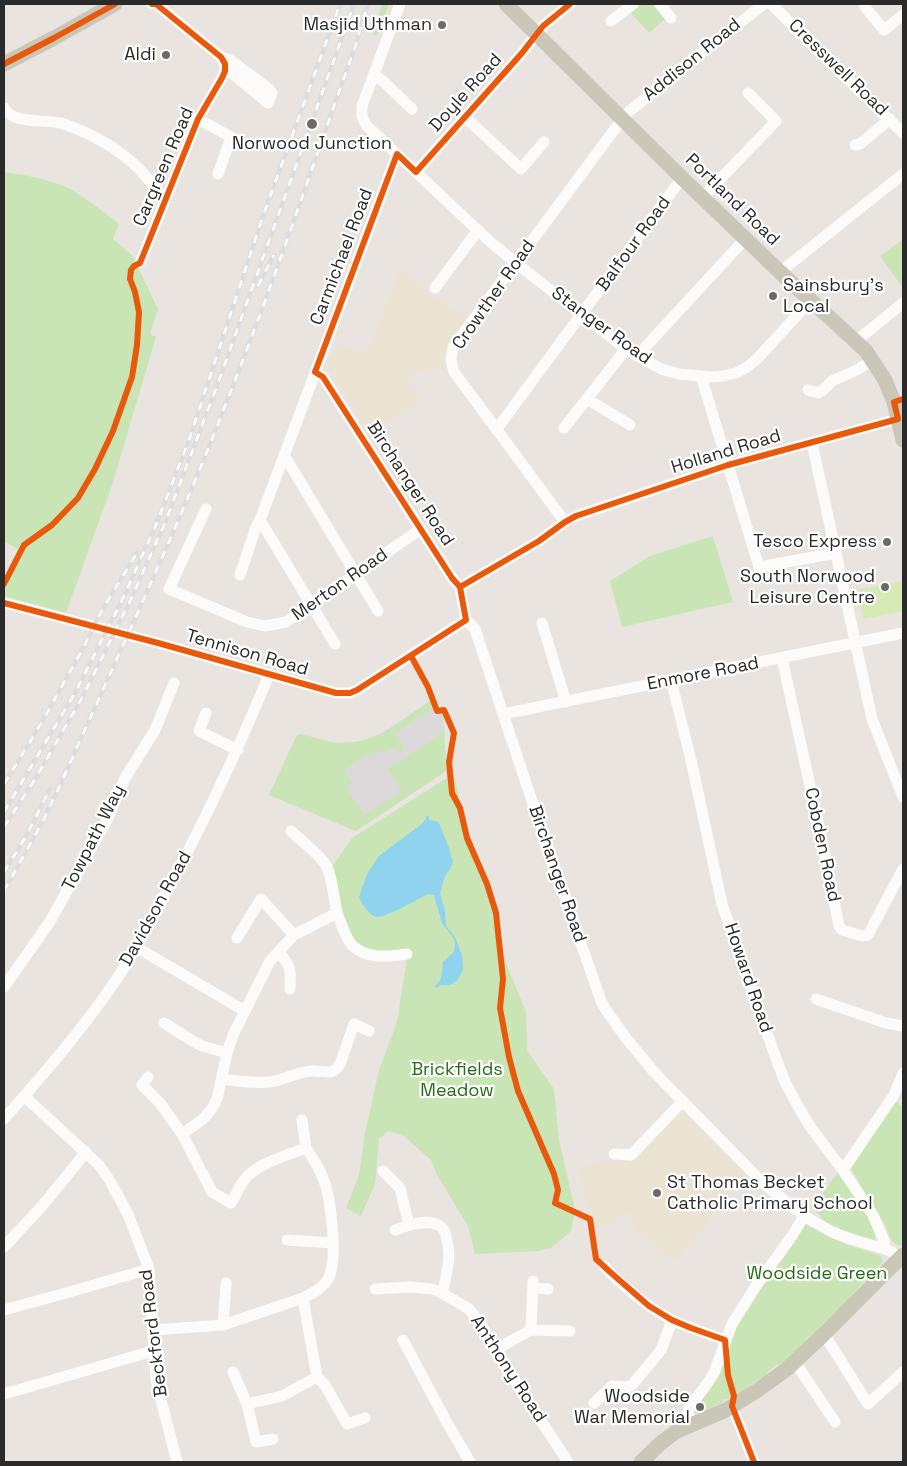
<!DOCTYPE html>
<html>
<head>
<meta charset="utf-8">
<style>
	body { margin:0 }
	#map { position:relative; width:907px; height:1466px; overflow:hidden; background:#e9e4df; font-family:"Space Grotesk",sans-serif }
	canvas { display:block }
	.frame { position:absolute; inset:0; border:5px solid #2a2a2a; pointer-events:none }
</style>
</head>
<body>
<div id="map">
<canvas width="907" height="1466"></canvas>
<div class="frame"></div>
</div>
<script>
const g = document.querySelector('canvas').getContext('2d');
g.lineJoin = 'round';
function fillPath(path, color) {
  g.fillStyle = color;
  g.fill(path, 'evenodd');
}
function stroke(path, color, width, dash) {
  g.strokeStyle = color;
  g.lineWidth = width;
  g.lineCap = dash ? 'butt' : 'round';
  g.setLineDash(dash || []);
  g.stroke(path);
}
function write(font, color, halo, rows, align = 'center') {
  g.font = font + ' "Space Grotesk",sans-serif';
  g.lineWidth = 4.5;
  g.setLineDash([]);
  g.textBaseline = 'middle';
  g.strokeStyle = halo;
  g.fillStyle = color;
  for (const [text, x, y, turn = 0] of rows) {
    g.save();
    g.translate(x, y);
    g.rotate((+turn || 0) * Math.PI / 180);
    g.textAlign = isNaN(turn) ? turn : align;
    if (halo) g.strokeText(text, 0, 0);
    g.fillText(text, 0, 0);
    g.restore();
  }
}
fillPath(new Path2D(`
	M430,701L435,716L442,712L443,715L446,771L356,831L269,795L297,735L300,734L337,743L363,741L382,733Z`), '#ddd9db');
fillPath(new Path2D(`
	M401,265L435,300L438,298L465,317L448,343L444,356V366L406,376L421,400L369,433L331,372L329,363L330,356L338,344L362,353L371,347Z
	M676,1110H680L745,1173L676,1262L634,1228L632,1215L624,1213L618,1215L611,1224L602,1228L600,1226L593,1228L577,1168L598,1163L626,1161Z`), '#ece4d3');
fillPath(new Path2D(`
	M382,4H389L378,34L373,36Z
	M642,4H652L665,19L649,33L631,13Z
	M4,172C26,175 48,179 68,188C86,197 103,212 119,224L113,239L132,255L158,309L150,334L156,337L112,485L66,613L4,596V579L18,549L4,542Z
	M903,239V288L880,256Z
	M713,536L733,602L622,627L610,581L650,556Z
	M430,701L432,709L395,733L404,747L401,749L402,751L399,753L394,746L384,753L382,750L374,755L372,752L346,769L344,771L352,783L346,788L365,815L402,791L388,769L438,736L443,728L444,719L446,771L356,831L269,795L297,735L300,734C313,737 326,742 339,743C374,746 403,719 430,701Z
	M454,775L475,865L485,878L506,963L526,1012L527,1050L554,1089L559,1140L575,1210L571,1231L551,1248L538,1251L475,1254L468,1226L437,1175L431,1160L404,1136L389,1131L379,1139L375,1184L361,1216L346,1208L359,1175L365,1133L379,1070L397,1022L407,959L349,948L330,870L352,838L445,779Z
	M896,1101L903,1107V1244L901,1246L897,1245L892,1241L884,1223L867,1197L851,1168V1164Z
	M837,1174H840C852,1192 872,1216 876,1238L873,1241L842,1233L839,1227L831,1226L829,1223H827L821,1219V1216L815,1211L816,1207L814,1204Z
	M805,1224L845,1244L880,1255L882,1257L883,1262L868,1277V1279L865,1280L849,1298V1300L830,1318L825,1321L817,1332L807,1338L804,1345L781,1365H777L767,1372V1375L756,1381L743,1391L726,1400L725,1399L723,1400V1402L700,1413H695L694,1407L735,1327L768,1276Z`), '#c9e5b6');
fillPath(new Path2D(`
	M903,581V611L863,619L857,590Z`), '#d5eab4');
fillPath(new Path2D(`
	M427,816H429V820L436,821L439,823L449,848L453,862L450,869L445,876L440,893L445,911L446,926L456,939L462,956L463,964V970L457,981L450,985H441L436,988L435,986C444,979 441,972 443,962L454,952L455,944L454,939L442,923L434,895L429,894L426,895C417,900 385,918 376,917C369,915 361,903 359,897L367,874L379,856L423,823Z`), '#8fd3ee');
stroke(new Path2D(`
	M152,4H156L221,57L230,60L269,89L272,93L268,103L233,74L225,71
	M400,4L362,106V116L366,125L487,239L516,263L626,349L661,369L679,374L712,377L723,376L736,373L747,367L757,359L811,300
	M660,4L671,18
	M771,4L903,133
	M865,7L884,30L903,15
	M611,21L633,4
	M374,75L384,82L412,109
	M4,108C16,126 45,118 64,124C98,136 127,153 149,180C155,187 159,195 164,203
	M465,117L521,169L544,142
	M198,119L231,137L218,174
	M855,145L860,144L890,119
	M416,172L522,53L543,26L570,4
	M703,197L776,121L748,93
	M140,263L198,119L222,78L225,71V64L221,57
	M780,272L903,174
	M435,288L478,230
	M856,341L903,303
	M637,356L746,238
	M315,372L323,377L452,578L460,587L466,620L475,629L536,813L593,978L601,1001L606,1010L626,1038L654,1072L763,1183L804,1216L834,1233L857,1241L885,1249L892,1252L899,1259
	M701,376L759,567L836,553
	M808,390L818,393L823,390L832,381L859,369L872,360
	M587,399L630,425
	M564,428L626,349
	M496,430L682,178
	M812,443L872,719L903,797
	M284,455L378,611
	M206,509L169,589L247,622L265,626L286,622L421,529
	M260,520L335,644
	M565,522L454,372L451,360L453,347L626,114L701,53L764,4
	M240,575L256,527L260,520L397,154
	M460,587L539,541L565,522L576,516L728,465L898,419
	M4,603L158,643L336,693H350L357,690L466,620
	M542,623L566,702
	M782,658L821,836L839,926L842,930L863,936L868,935L903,869
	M671,680L691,760L722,904L774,1053L785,1082L798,1106L809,1125L842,1169L873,1215L884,1241L885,1249
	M206,713L199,731L238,750
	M503,714L903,633
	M291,831C301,841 321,855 327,867C333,881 334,899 337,913
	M237,938L261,899L294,935
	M136,947L245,1011
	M279,952C291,967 291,969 290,989
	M4,987L49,923L107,820L125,778L155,730L174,683
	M816,999L886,1023L903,1026
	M164,1023L193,1041L202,1046L227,1053
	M148,1077L142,1085L160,1103L182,1134C198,1123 209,1117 217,1099L227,1053L233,1035L270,961L294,935L337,913C341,922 346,940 353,946C367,960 390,956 407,954
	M222,1079C238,1081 254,1084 270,1082C284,1080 297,1072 312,1071C324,1070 333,1077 340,1064L354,1024L369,1031
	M24,1096L99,1165L110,1181L128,1214L149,1269L156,1381L177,1462
	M4,1119C43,1075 82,1030 116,980C133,955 147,928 161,901C202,828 237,752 269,675
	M302,1120L306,1148
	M182,1134L200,1169
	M614,1154L631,1155L683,1101
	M842,1169L847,1164L894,1095L903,1073
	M383,1171L400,1188L409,1225
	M395,1230C408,1225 428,1218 440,1226C443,1228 445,1232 446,1236C452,1256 447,1273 442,1293
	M287,1240L333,1243
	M4,1247L43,1205L86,1152
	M603,1265C621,1285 650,1309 674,1321C690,1328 708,1334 725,1340
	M533,1288L548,1289
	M375,1289L410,1287L432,1289L442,1293L469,1309L481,1324L495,1350L568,1462
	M303,1298L317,1377L325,1385L347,1424L365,1418
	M4,1310L73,1291L149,1269
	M223,1325L226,1283
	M153,1330L223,1325L303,1298C313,1293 324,1288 329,1277C338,1258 331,1198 323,1178C319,1167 312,1157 306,1148C288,1155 258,1163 245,1179C239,1186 236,1196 231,1203L212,1192L203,1174
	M531,1330L533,1281
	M824,1334L868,1404L903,1372
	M403,1340L446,1421L470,1462
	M495,1350L531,1330L570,1331
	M795,1362L835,1422
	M233,1372L247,1404
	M4,1394L153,1351
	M594,1403L612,1386C620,1385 626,1390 633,1384L661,1350L672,1320
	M732,1406L754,1462
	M692,1424L688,1413L689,1408L706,1385L714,1373L732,1324L756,1286L792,1236L804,1216
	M273,1439L256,1442L247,1404L282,1396L317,1377`), '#fcfbfa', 11);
stroke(new Path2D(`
	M506,4L682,178L780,272L866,351L885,380L894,402L903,440
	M4,64L54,38L115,4
	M641,1462L662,1442L677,1431L726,1410L758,1390L787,1369L824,1334L903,1255`), '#cac6b8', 15);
const rail = new Path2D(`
	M258,286L274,255
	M4,784L42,722L81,652L102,610L137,553
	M4,812L75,693L123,598L156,525L189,440L263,216L340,4
	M4,827L37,776L83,696L130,601L165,523L217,386L354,4
	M4,872L25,838L50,789
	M4,891L44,819L62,781C117,657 176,533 225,406C272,288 312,167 355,47L368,4`);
stroke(rail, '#dddcde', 4.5);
stroke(rail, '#fff', 2.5, [8]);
stroke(new Path2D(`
	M4,64L54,38L115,4
	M4,584L24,545L52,525L78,498L95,469L113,431L132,377L137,345L139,312L135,292L130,279L131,270L134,266L140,263L198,119L222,78L225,71V64L221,57L162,9L156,4H152
	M460,587L539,541L565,522L576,516L728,465L898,419L894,402L903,399
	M4,603L158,643L336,693H350L357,690L466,620L460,587L452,578L323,377L315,372L397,154L416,172L522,53L543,26L570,4
	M411,656L428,687L437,711L444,710L454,733L449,762L452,793L460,808L467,838L487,884L496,913L503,979L500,1008L509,1057L518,1091L554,1174L558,1190L555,1203L590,1219L596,1259L610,1272L649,1306L672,1320L691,1328L725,1340L728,1375L734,1396L732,1406L754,1462`), '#e8590c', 6);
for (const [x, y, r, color] of [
	[442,25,5,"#6d6b69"],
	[166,55,5,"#6d6b69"],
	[312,124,6,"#6d6b69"],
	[773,296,5,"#6d6b69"],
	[887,542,5,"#6d6b69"],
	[885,587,5,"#6d6b69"],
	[657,1193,5,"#6d6b69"],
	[700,1407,5,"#6d6b69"]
]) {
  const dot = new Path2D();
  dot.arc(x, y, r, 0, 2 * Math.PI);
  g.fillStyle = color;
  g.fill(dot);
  stroke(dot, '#fff', 2);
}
write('18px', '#2a2a2a', '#fff', [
	["Masjid Uthman",432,25],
	["Aldi",156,55],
	["Norwood Junction",312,144,"center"],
	["Sainsbury's",783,286,"left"],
	["Local",783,307,"left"],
	["Tesco Express",877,542],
	["South Norwood",875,577],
	["Leisure Centre",875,598],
	["St Thomas Becket",667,1183,"left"],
	["Catholic Primary School",667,1204,"left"],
	["Woodside",690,1397],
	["War Memorial",690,1418]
], 'right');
write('18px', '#2a2a2a', '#fff', [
	["Addison Road",692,60,-39],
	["Cresswell Road",838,68,44],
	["Doyle Road",466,93,-48],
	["Cargreen Road",164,167,-67],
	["Portland Road",732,200,44],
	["Balfour Road",634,244,-54],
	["Carmichael Road",342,257,-69],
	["Crowther Road",494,295,-55],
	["Stanger Road",601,326,36],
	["Holland Road",726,452,-17],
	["Birchanger Road",410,484,57],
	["Merton Road",340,585,-35],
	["Tennison Road",247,653,16],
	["Enmore Road",703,674,-11],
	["Towpath Way",94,838,-63],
	["Cobden Road",822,845,78],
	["Birchanger Road",557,874,71],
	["Davidson Road",156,909,-61],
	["Howard Road",748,978,71],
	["Beckford Road",154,1333,-97],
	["Anthony Road",508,1369,57]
]);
write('18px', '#266a16', '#fff', [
	["Brickfields",457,1070],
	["Meadow",457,1091],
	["Woodside Green",817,1274]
]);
</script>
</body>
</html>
